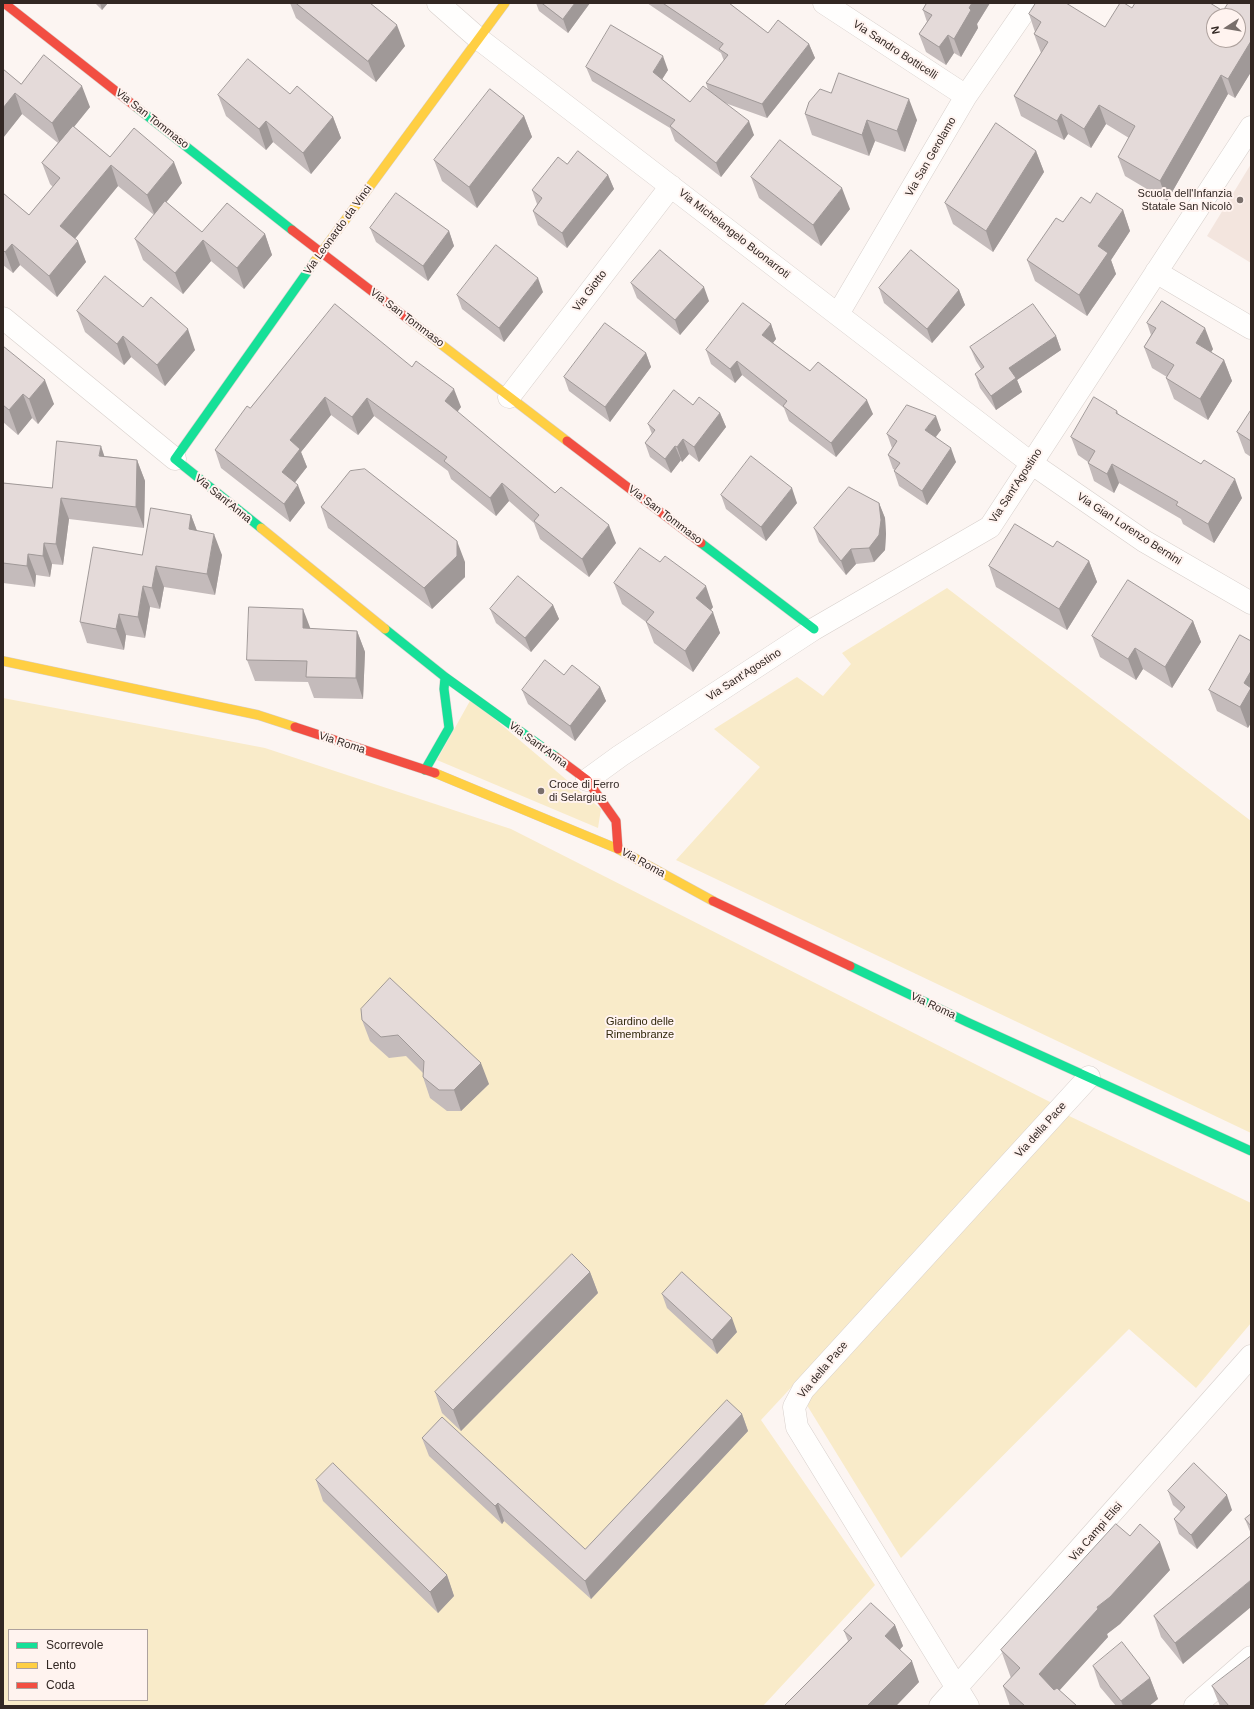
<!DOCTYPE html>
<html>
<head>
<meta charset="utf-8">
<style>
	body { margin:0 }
	#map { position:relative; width:1254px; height:1709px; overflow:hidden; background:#fcf5f2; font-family:Arial,sans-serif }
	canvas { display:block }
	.frame { position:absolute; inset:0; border:4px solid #322723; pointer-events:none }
	.legend { position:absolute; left:8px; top:1629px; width:140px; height:72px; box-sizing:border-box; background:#fff3ef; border:1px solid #ada19d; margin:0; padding:5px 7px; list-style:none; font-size:12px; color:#322723 }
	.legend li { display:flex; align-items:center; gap:8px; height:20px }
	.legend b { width:20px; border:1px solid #ada19d }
	.north { position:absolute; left:1206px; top:8px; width:40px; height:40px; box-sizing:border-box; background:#fff3ef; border:1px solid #ada19d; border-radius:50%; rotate:258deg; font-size:11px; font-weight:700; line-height:16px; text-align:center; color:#322723 }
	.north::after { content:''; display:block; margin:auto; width:14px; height:18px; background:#796f6b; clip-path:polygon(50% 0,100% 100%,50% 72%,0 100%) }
</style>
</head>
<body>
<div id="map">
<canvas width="1254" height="1709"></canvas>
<div class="frame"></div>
<ul class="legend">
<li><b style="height:5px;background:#16e098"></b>Scorrevole</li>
<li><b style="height:5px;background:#ffcf43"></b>Lento</li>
<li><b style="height:5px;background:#f24e42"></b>Coda</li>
</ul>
<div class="north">N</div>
</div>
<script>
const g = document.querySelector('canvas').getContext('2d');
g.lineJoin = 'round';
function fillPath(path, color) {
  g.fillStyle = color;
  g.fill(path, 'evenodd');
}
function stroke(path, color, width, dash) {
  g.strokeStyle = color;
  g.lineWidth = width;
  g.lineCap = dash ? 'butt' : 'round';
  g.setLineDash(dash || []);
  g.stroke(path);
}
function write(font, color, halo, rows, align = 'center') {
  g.font = font + ' Arial,sans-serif';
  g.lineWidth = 4;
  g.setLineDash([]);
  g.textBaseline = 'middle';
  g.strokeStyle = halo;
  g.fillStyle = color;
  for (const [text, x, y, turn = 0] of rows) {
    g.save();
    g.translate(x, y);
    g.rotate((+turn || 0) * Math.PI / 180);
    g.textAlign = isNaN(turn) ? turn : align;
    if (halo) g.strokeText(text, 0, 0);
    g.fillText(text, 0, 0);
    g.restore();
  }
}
fillPath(new Path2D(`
	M1251,164V263L1207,236Z`), '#f3e5de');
fillPath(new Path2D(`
	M947,588L1251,821V1133L676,860L760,767L714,729L797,677L823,696L851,664L842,653Z
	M3,698L265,748L511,829L1054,1104L761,1420L875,1585L763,1706H3ZM9,1630H147V1700H9Z
	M471,699L601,809L598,828L437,760Z
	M1065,1114L1251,1203V1323L1196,1388L1129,1329L901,1558L805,1402Z`), '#f9ebc9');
const street = new Path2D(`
	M438,3L479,39L1031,463L1144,541L1251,603
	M824,3L966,96
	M1156,272L1251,328
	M838,314L966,96L1030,3
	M3,318L175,459
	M509,397L671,186
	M587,780L620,756L814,629L990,527L1251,127
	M940,1706L1251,1356
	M968,1706L797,1427L794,1407L803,1390L1089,1077
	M1195,1706L1251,1657`);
const fast = new Path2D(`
	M136,107L292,230
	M261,528L175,459L315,261
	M701,543L814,629
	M385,629L445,677L556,757
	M425,770L449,728L444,689L445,677
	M850,966L967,1022L1251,1151`);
const slow = new Path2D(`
	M315,261L505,3
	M412,322L567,441
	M261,528L385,629
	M3,661L258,715L295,727
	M435,773L618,849L713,901`);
const jam = new Path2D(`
	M4,3L136,107
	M292,230L412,322
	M567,441L701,543
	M295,727L435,773
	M556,757L587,780L616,821L618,849
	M713,901L850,966`);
stroke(street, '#d7cfcb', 23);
stroke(fast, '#d7cfcb', 10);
stroke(slow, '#d7cfcb', 10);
stroke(jam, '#d7cfcb', 10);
stroke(street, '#fffefd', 22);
stroke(fast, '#16e098', 9);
stroke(slow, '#ffcf43', 9);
stroke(jam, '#f24e42', 9);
fillPath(new Path2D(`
	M95,3H108L102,10Z
	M290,3H370L405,46L376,82L296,18Z
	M536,3H590L568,33L539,11Z
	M647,3H729L768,33L809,44L815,58L767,118L725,103L754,135L721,177L675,141L670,128L592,81L586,67L668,70L662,79L690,102L708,90L706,83L724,61L721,53Z
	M927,3H990L977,24L978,28L961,57L954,53L946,65L926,52L919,34L927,22L923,10Z
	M1251,3V72L1235,98L1228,94L1167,201L1125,176L1118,157L1129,138L1106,124L1091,148L1068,134L1064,140L1021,116L1014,96L1041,53L1034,34L1035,32L1029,14L1105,27L1132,8L1223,11Z
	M3,69L21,84L90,107L74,127L110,157L182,183L166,202L202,232L265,234L272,255L244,289L211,261L183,294L143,260L135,239L154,215L118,186L75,239L86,262L57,297L20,265L13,273L3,265V193L29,215L53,187L50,184L42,163L58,143L22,114L3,138Z
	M831,93L917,120L905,152L875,141L869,156L812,135L805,114Z
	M290,94L333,117L341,138L311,174L273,142L266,150L226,116L218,95Z
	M524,116L532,137L477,208L442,181L434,160Z
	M1036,151L1044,172L993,252L953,224L945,203Z
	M567,164L608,175L614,189L567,248L538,225L533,211L537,204L532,190Z
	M751,177L850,209L821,246L759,198Z
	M1090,203L1123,210L1130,231L1111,260L1116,274L1087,316L1035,281L1027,260L1063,222Z
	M370,228L449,231L454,246L428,281L376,242Z
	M631,283L709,301L680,335L637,298Z
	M879,288L959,290L965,305L932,343L884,303Z
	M543,292L504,342L462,309L457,295Z
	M143,307L195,350L165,386L131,357L124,365L85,332L77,311Z
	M1147,323L1213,349L1211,352L1224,360L1232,381L1208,420L1174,399L1166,378L1167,377L1152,368L1144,347L1151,335Z
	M771,324L776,339L773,343L810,371L873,414L836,457L789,421L784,408L742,375L735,383L711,364L706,350Z
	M1056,336L1061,350L1017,380L1022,392L996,410L980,388L975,374L981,369L976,361L970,347Z
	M3,346L54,404L38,424L32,418L18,435L3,422Z
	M646,353L651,367L610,422L569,391L564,377Z
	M412,367L461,407L457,412L616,543L589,577L540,539L534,523L509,501L496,516L451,479L448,471L374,416L358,435L331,415L301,452L307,467L295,482L305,503L290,522L221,468L215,450L250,408Z
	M693,405L720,413L726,427L699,462L689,454L682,462L681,460L671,473L650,457L645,443L652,434L648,424Z
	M1251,410V457L1245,453L1237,432Z
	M1117,411L1119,415L1242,498L1214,543L1183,524L1181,519L1119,483L1114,493L1094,481L1088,463V462L1078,455L1071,437Z
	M941,430L936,437L956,462L927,505L899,486L894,471L895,470L893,469L888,455L892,448L887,434Z
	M105,456L137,460L145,481L144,528L69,519L63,565L52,564L50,577L36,575L35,587L3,583V483L52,488Z
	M721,495L797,503L766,541L726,509Z
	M879,503L885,518L886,534L885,550L874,562L856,564L846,575L819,542L814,528Z
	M321,507L465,562V577L432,609L328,528Z
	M191,515L197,531L222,555L215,595L164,587L160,609L150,607L145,638L126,635L124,650L87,643L80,622L142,555Z
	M1053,547L1089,561L1097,582L1067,630L996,587L989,566Z
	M614,583L713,607L711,610L720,633L693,672L654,643L646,622L622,604Z
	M553,605L559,619L531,652L496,623L490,609Z
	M1193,621L1201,642L1172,688L1143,669L1136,680L1100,657L1092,636Z
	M310,629L357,631L365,652L363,699L314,698L308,682L255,681L247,660Z
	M1251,641L1248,728L1217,711L1209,690Z
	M564,675L600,687L606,701L575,741L528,704L522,690Z
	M361,1009L489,1084L461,1111H447L430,1098L423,1077V1073L406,1056L389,1058L370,1041L362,1020Z
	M590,1272L598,1293L461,1431L442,1413L435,1392Z
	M662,1294L737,1332L717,1354L667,1308Z
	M742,1414L748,1431L591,1599L504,1521L502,1524L429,1456L422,1438L585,1549Z
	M316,1480L447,1575L454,1596L438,1613L323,1501Z
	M1168,1491L1232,1510L1197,1549L1179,1534L1174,1519L1181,1512L1173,1505Z
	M1251,1514V1534L1245,1519Z
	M1130,1536L1170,1570L1120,1624L1107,1634L1108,1637L1059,1690L1077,1706H1010L1003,1686L1011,1678L1001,1650Z
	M1251,1536L1183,1664L1161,1637L1154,1616Z
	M895,1625L903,1646L900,1649L919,1682L896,1706H784L848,1641L844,1631Z
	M1093,1666L1150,1678L1158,1699L1149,1706H1116L1100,1687Z
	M1212,1686L1251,1706H1220Z`), '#c4bbbb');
fillPath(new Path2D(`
	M100,3H108L102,10Z
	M575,3H590L568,33L563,19Z
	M972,3H990L977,24L978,28L961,57L954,39L969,8Z
	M397,25L405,46L376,82L368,61Z
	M948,35L954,53L946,65L939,47Z
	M1251,41V72L1235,98L1228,79Z
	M809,44L815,58L767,118L762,104Z
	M663,56L668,70L658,86L653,72Z
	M1221,75L1228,94L1167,201L1160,181Z
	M82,86L90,107L60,144L52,123Z
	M15,93L22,114L3,138V108Z
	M909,99L917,120L905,152L897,131Z
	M1099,105L1106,124L1091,148L1084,129Z
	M1061,114L1068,134L1064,140L1057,121Z
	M524,116L532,137L477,208L469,187Z
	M333,117L341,138L311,174L303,153Z
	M867,120L875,141L869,156L862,135Z
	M266,121L273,142L266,150L259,129Z
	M749,121L754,135L721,177L716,163Z
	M1036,151L1044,172L993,252L986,231Z
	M174,162L182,183L155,216L147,195Z
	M111,165L118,186L68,247L60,226Z
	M608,175L614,189L567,248L562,233Z
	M842,188L850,209L821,246L813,225Z
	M1123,210L1130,231L1111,260L1116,274L1087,316L1079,295L1098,246Z
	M449,231L454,246L428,281L423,266Z
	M265,234L272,255L244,289L237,268Z
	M203,240L211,261L183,294L175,273Z
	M78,241L86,262L57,297L49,276Z
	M12,244L20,265L13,273L5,252Z
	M538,278L543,292L504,342L499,328Z
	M704,287L709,301L680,335L675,320Z
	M959,290L965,305L932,343L927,329Z
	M771,324L776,339L768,349L762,335Z
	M1205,328L1213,349L1204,364L1196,343Z
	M188,329L195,350L165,386L157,365Z
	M123,336L131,357L124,365L117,344Z
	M1056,336L1061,350L1017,380L1022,392L996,410L991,396L1009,368Z
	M646,353L651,367L610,422L605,407Z
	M1224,360L1232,381L1208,420L1200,399Z
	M737,361L742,375L735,383L730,369Z
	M45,380L54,404L38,424L29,399Z
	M454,389L461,407L452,419L445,401Z
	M23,394L32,418L18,435L9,410Z
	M325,397L331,415L301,452L307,467L289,490L282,472L290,440Z
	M367,398L374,416L358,435L352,417Z
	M867,400L873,414L836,457L831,443Z
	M720,413L726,427L699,462L694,447Z
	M936,416L941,430L930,444L925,430Z
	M683,439L689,454L682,462L677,447Z
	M101,446L108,467L99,456Z
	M675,446L681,460L671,473L665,459Z
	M951,448L956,462L927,505L922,491Z
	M137,460L145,481L144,528L136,507Z
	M1112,464L1119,483L1114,493L1107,474Z
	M1235,479L1242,498L1214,543L1208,524Z
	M502,483L509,501L496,516L490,498Z
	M298,485L305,503L290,522L284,504Z
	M792,488L797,503L766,541L761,527Z
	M61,498L69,519L63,565L56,544Z
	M879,503L885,518L886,534L885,550L874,562L869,548Z
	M191,515L199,536L189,529Z
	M609,525L616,543L589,577L582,559Z
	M214,534L222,555L215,595L207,574Z
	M457,541L465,562V577L432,609L424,588Z
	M44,543L52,564L50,577L43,556Z
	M851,549L856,564L846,575L841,561Z
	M28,554L36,575L35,587L27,566Z
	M1089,561L1097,582L1067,630L1059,609Z
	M156,566L164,587L160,609L152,588Z
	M143,586L150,607L145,638L138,617Z
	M706,586L713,607L704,619L696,598Z
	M553,605L559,619L531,652L525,638Z
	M303,609L311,630L303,628Z
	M713,612L720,633L693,672L685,651Z
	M119,614L126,635L124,650L116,629Z
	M1193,621L1201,642L1172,688L1165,667Z
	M357,631L365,652L363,699L356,678Z
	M1135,648L1143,669L1136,680L1128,659Z
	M1251,671V723L1248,728L1240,707L1244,683Z
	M600,687L606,701L575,741L570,726Z
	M481,1063L489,1084L461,1111L454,1090Z
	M590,1272L598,1293L461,1431L453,1410Z
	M732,1318L737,1332L717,1354L712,1340Z
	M742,1414L748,1431L591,1599L585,1581Z
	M1227,1495L1232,1510L1197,1549L1191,1535Z
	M498,1503L504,1521L502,1524L495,1506Z
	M1160,1542L1170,1570L1120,1624L1107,1634L1108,1637L1049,1702L1039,1674L1097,1607Z
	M447,1575L454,1596L438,1613L430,1592Z
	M1251,1580V1607L1183,1664L1175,1643Z
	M895,1625L903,1646L893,1657L885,1636Z
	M912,1661L919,1682L896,1706H867Z
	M1150,1678L1158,1699L1149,1706H1123L1121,1701Z`), '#a09998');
const building = new Path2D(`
	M296,3H370L397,25L368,61Z
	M542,3H575L563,19Z
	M663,3H729L768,33L778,20L809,44L762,104L706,83L728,55L719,49L723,44Z
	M927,3H972L969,8L971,10L954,39L948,35L939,47L919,34L932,15L923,10Z
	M1036,3H1066L1105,27L1120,3H1124L1132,8L1135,3H1210L1223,11L1228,3H1251V41L1228,79L1221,75L1160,181L1118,157L1135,126L1099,105L1084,129L1061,114L1057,121L1014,96L1048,42L1034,34L1041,22L1029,14ZM1214,16H1238V40H1214Z
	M611,25L663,56L653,72L690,102L703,86L749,121L716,163L670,126L675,120L586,67Z
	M44,55L82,86L52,123L15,93L3,108V69L21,84Z
	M248,59L290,94L297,86L333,117L303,153L266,121L259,129L218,95Z
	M839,73L909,99L897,131L867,120L862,135L805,114L809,102L820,89L831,93Z
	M490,89L524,116L469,187L434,160Z
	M996,123L1036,151L986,231L945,203Z
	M73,126L110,157L134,128L174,162L147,195L111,165L60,226L78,241L49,276L12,244L5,252L3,250V193L29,215L60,178L42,163Z
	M780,140L842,188L813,225L751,177Z
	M578,151L608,175L562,233L533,211L542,198L532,190L558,157L567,164Z
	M396,193L449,231L423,266L370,228Z
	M1097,193L1123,210L1098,246L1108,253L1079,295L1027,260L1056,218L1063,222L1081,197L1090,203Z
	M165,201L202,232L227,203L265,234L237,268L203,240L175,273L135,239Z
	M496,245L538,278L499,328L457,295Z
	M660,250L704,287L675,320L631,283Z
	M911,250L959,290L927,329L879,288Z
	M105,276L143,307L151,297L188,329L157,365L123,336L117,344L77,311Z
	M1162,301L1205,328L1196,343L1224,360L1200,399L1166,378L1174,365L1144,347L1156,328L1147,323Z
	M743,303L771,324L762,335L810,371L818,362L867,400L831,443L783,406L787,401L737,361L730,369L706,350Z
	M335,304L412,367L416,361L454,389L445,401L555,493L561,487L609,525L582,559L534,521L539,515L502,483L490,498L444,461L447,457L367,398L352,417L325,397L290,440L300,449L282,472L298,485L284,504L215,450L247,406L250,408Z
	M1033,304L1056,336L1009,368L1016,378L991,396L975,374L984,367L970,347Z
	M605,323L646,353L605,407L564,377Z
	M3,346L45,380L29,399L23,394L9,410L3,405Z
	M674,390L693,405L699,397L720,413L694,447L683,439L677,447L675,446L665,459L645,443L655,430L648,424Z
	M1094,397L1117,411L1116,413L1201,464L1204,460L1235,479L1208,524L1176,505L1178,502L1112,464L1107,474L1088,463L1095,451L1071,437Z
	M907,405L936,416L925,430L951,448L922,491L894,471L900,463L888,455L897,441L887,434Z
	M1251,410V441L1237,432Z
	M57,441L101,446L99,456L137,460L136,507L61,498L56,544L44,543L43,556L28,554L27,566L3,563V483L52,488Z
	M751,456L792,488L761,527L721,495Z
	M365,469L457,541V556L424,588L321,507L350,471Z
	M849,487L879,503L881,520L879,535L869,548L851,549L841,561L814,528Z
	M151,508L191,515L189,529L214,534L207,574L156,566L152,588L143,586L138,617L119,614L116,629L80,622L93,547L142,555Z
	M1015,524L1053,547L1057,541L1089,561L1059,609L989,566Z
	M640,548L660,562L665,556L706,586L696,598L713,612L685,651L646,622L654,612L614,583Z
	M518,576L553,605L525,638L490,609Z
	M1128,580L1193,621L1165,667L1135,648L1128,659L1092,636Z
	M249,607L303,609V628L357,631L356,678L306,677L307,661L247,660Z
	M1240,635L1251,641V671L1244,683L1251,688L1240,707L1209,690Z
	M545,660L564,675L572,665L600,687L570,726L522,690Z
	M390,978L481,1063L454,1090H439L423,1077L424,1061L398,1035L381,1037L362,1020L361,1009Z
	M572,1254L590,1272L453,1410L435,1392Z
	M682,1272L732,1318L712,1340L662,1294Z
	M727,1400L742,1414L585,1581L498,1503L495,1506L422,1438L442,1417L585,1549Z
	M333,1463L447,1575L430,1592L316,1480Z
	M1194,1463L1227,1495L1191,1535L1174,1519L1185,1507L1168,1491Z
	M1251,1514V1526L1245,1519Z
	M1116,1524L1130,1536L1140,1524L1160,1542L1110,1597L1097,1607L1098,1609L1039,1674L1054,1690L1057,1688L1077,1706H1025L1003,1686L1020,1668L1001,1650Z
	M1251,1536V1580L1175,1643L1154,1616Z
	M871,1603L895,1625L885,1636L912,1661L867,1706H784L852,1638L844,1631Z
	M1122,1642L1150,1678L1121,1701L1093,1666Z
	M1251,1656V1706H1229L1212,1686Z`);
fillPath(building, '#e4dad9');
stroke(building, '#a09998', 1);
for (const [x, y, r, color] of [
	[1240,200,4,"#796f6b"],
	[541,791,4,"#796f6b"]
]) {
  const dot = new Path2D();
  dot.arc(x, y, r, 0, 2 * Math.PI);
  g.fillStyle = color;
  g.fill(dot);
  stroke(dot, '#fff3ef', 1.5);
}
write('11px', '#322723', '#fff3ef', [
	["Via Sandro Botticelli",895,50,33],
	["Via San Tommaso",152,119,38],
	["Via San Gerolamo",931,157,-60],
	["Via Leonardo da Vinci",338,230,-54],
	["Via Michelangelo Buonarroti",734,234,38],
	["Via Giotto",590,291,-53],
	["Via San Tommaso",407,318,37],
	["Via Sant'Agostino",1016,486,-57],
	["Via Sant'Anna",223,499,39],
	["Via San Tommaso",665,515,37],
	["Via Gian Lorenzo Bernini",1129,529,33],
	["Via Sant'Agostino",744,675,-33],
	["Via Roma",342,743,18],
	["Via Sant'Anna",538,745,36],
	["Via Roma",643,863,29],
	["Via Roma",933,1006,25],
	["Via della Pace",1041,1130,-48],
	["Via della Pace",823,1370,-50],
	["Via Campi Elisi",1096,1532,-49]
]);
write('11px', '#322723', '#fff3ef', [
	["Scuola dell'Infanzia",1232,194],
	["Statale San Nicolò",1232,207],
	["Croce di Ferro",549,785,"left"],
	["di Selargius",549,798,"left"]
], 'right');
write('11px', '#32290d', '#fff3ef', [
	["Giardino delle",640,1022],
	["Rimembranze",640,1035]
]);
</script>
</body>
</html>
